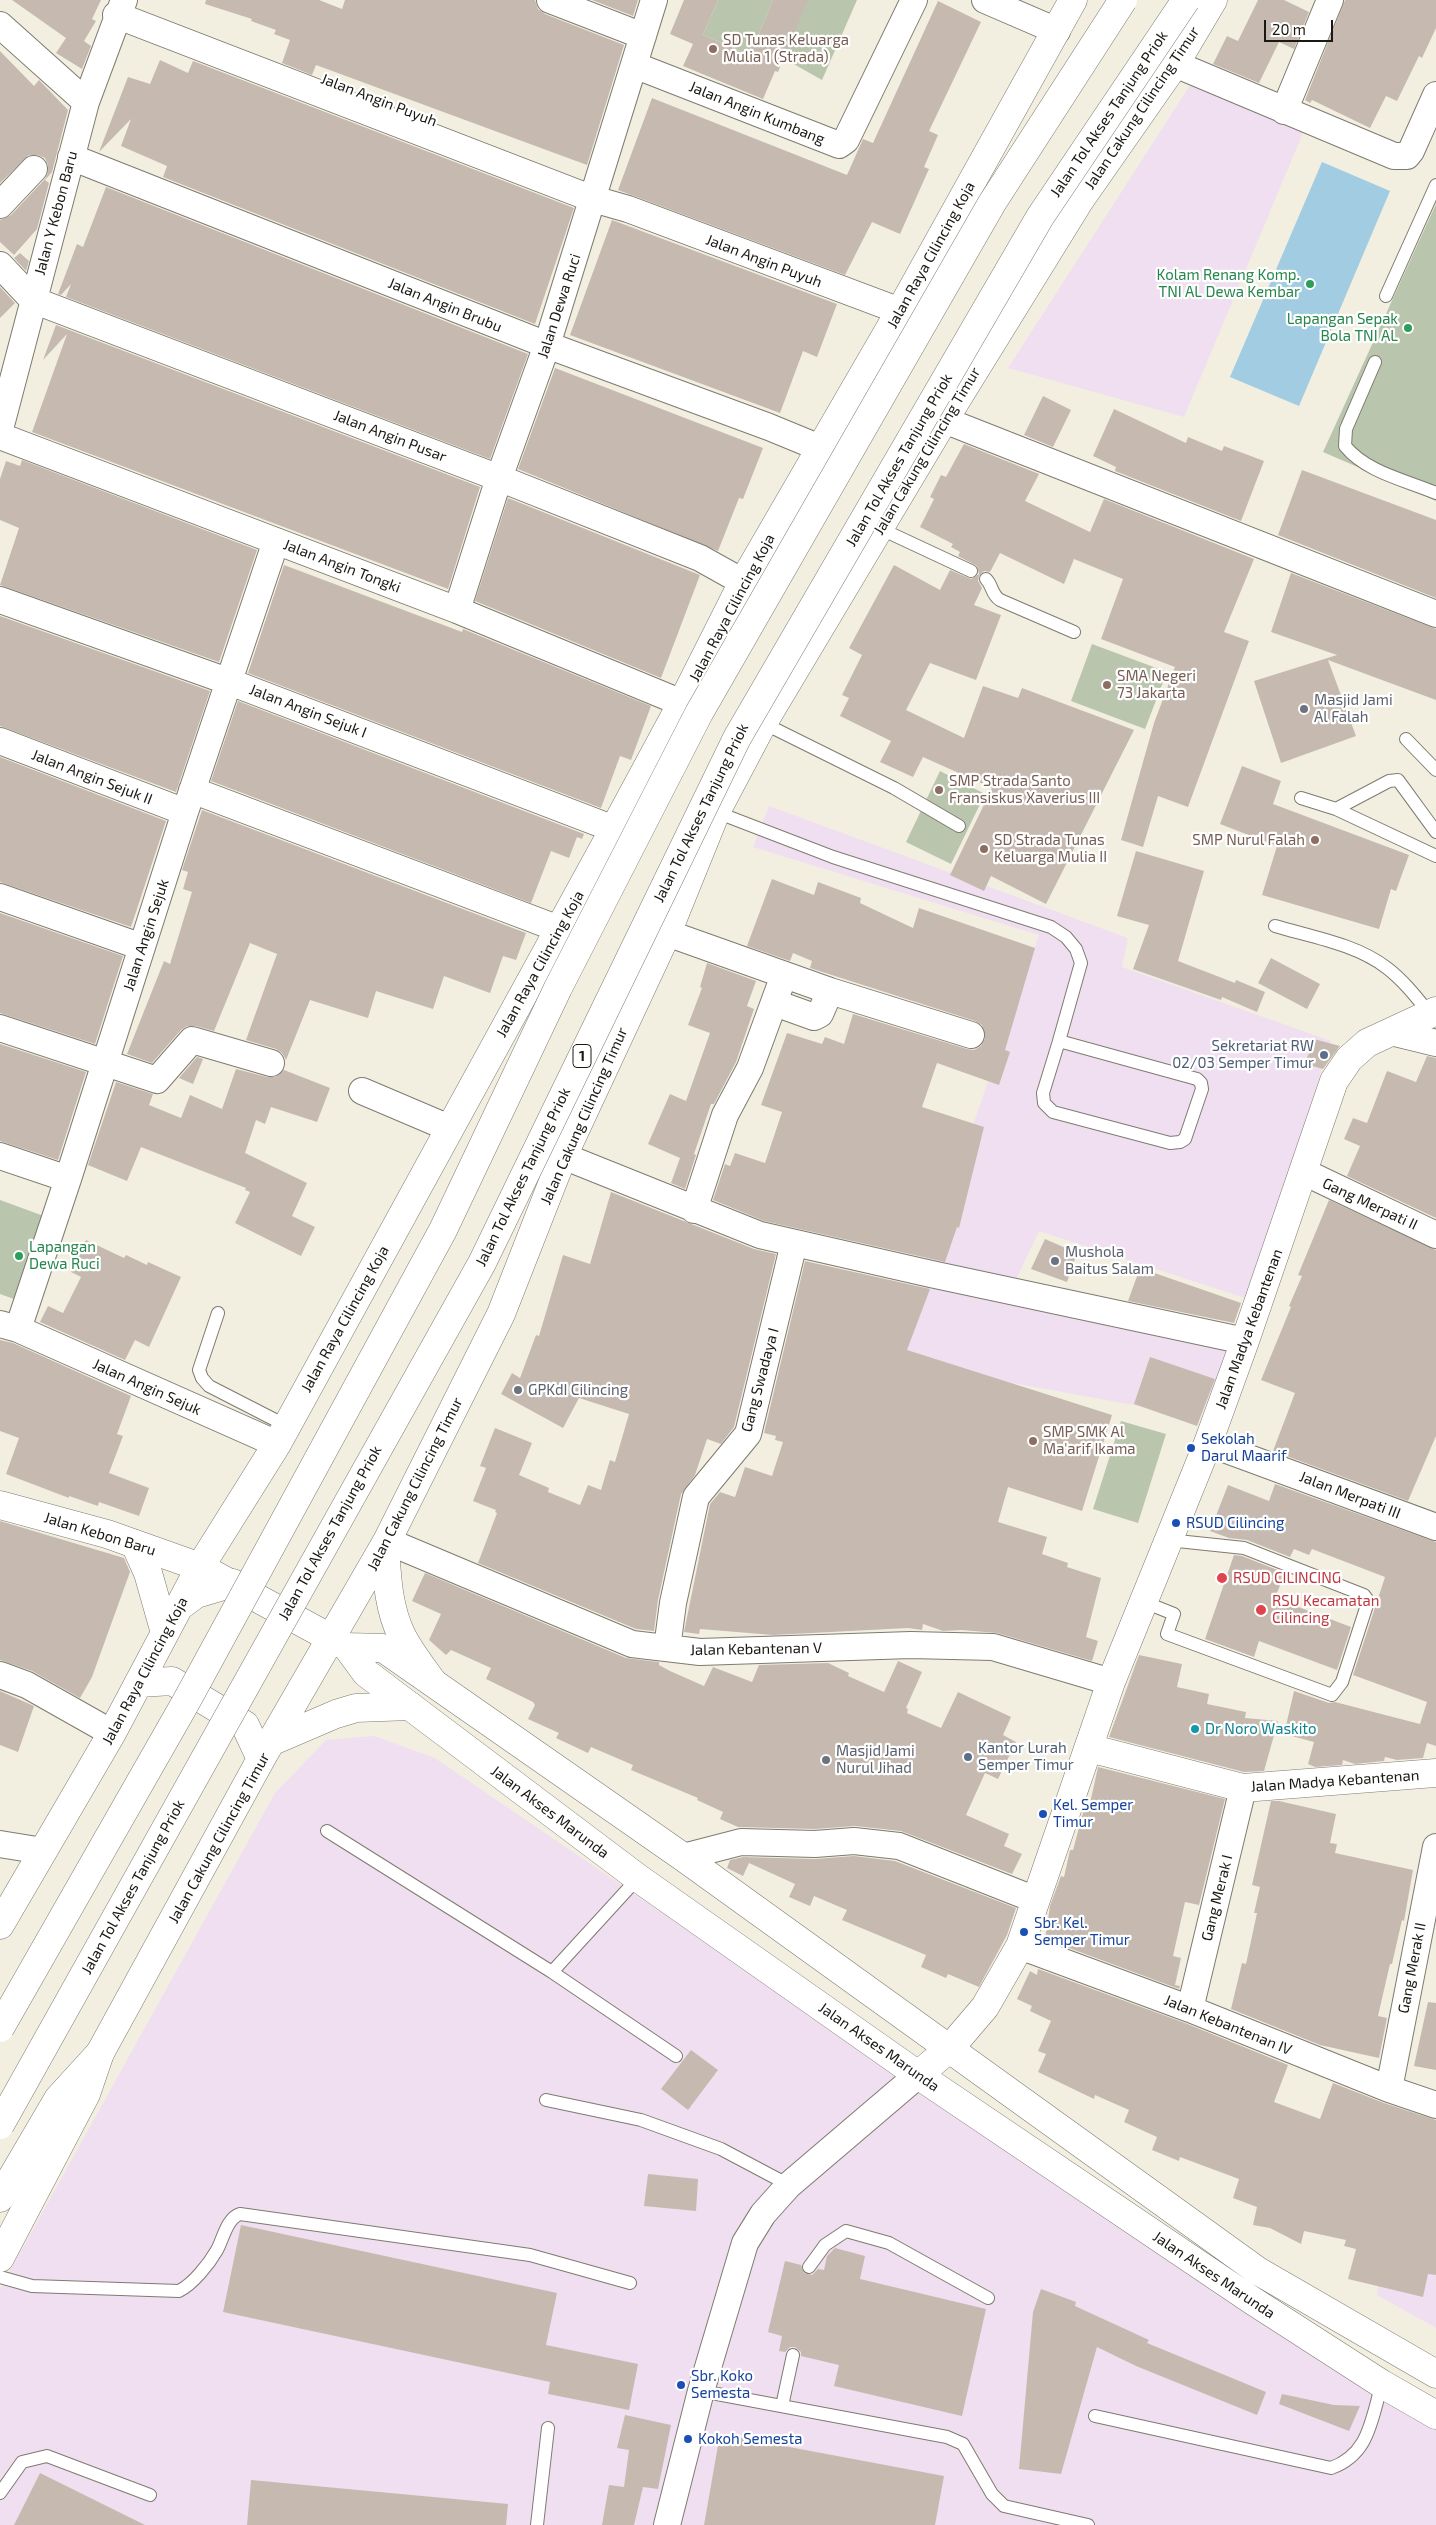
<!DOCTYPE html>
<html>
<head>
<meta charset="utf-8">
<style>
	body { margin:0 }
	#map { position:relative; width:1436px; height:2525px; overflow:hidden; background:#f2efe1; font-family:"Exo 2",sans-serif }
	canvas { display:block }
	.scale { position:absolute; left:1264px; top:20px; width:69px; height:22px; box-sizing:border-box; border:2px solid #191813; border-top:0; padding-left:6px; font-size:15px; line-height:18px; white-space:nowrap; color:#191813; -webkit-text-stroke:4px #fff; paint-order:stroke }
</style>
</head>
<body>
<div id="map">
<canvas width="1436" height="2525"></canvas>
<div class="scale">20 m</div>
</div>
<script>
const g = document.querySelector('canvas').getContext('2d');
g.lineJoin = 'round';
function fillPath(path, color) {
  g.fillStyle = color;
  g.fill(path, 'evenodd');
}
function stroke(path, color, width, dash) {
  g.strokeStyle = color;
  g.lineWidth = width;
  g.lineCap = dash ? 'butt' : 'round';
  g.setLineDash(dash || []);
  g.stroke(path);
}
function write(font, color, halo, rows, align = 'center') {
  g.font = font + ' "Exo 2",sans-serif';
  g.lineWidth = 4.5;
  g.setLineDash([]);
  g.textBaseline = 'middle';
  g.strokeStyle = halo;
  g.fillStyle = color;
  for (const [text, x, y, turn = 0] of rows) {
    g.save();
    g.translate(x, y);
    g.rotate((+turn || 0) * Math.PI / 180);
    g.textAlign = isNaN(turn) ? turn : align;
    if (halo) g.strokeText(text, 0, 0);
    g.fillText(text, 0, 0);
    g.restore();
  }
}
fillPath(new Path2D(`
	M1196,76L1305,128L1184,417L1008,368Z
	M769,806L1128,938L1122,967L1331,1041L1248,1299L1039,1231L1015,1282L1236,1334L1200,1417L891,1361L1039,935L753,847Z
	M374,1736L435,1758L1326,2365L1436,2428V2525H0V2289L275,1793L326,1740Z
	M1383,2259L1436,2262V2328L1377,2295Z`), '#f0dff0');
fillPath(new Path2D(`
	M718,0H773L750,55L703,35Z
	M807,0H857L822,80L783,58Z
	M1436,204V501L1323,452Z
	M1092,644L1167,672L1145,729L1071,701Z
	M940,771L985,794L951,864L906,842Z
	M0,1200L52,1219L22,1302L0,1294Z
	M1121,1421L1166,1434L1138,1523L1093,1509Z`), '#bac5ad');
fillPath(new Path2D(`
	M1322,162L1390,191L1299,406L1230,377Z`), '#a1cce1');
fillPath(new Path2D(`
	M12,0H101L92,19L96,21L84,41L91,46L82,69L56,53L66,38Z
	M206,0H319L342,9L345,0H535L538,9L545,14L624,45L587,165L316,65L312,75L282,63L290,40L274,34L276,30L251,21L252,19L205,4Z
	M592,0H638L633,16Z
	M684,0H718L703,35L750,55L773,0H808L778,72L775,71L763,99L683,66L693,44L670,34Z
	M1258,0H1284L1309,12L1294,49L1279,42L1259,83L1213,64L1227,36L1238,41Z
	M1345,0H1436V28L1422,58L1419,56L1397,101L1386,96L1370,128L1312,100L1310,103L1305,100Z
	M938,1L981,22L929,131L938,135L924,167L929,169L900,234L872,222L845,275L618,190L652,98L847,175L863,139L873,143Z
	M0,51L34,86L39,80L68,110L52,172L45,180L49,183L37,229L14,255L0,242V220L11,215L45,179L48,173V165L45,158L38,155H29L0,183Z
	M160,60L188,73L193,61L574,208L535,324L163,177L167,166L121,146L131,119L99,152L128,77L150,84Z
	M106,187L528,354L490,459L66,297L71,284L61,295L58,294L77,244L83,247Z
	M612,220L837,304L817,357L803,351L780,413L570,335Z
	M20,253L29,261L26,271L14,258Z
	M0,287L15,303L0,318Z
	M56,325L480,487L448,589L32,432L67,334L43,360Z
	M555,368L763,448L743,499L739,498L718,551L518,469Z
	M1043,396L1071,410L1053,447L1024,435Z
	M1114,409L1186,443L1188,437L1222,451L1224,446L1264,461L1241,521L1115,471L1116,467L1093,456Z
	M964,444L1039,474L1025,501L1090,532L1104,499L1254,559L1224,632L1249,641L1188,807L1158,796L1143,847L1121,840L1154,723L1175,667L1101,639L1123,579L1074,559L1064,584L1000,553L990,572L984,571L979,576L978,581L982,588L974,605L1001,615L976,680L930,663L906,710L964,738L983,686L1018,698L1022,688L1134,730L1046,904L991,876L984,891L950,875L992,788L923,757L913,777L880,762L891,741L840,716L849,698L842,695L862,655L849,648L894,565L940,590L950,570L971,579L979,574L977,566L958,556L960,552L951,547L953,544L920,527L934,499L930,497L941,475L946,477Z
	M22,460L257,550L219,662L0,585L19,528L0,520V479L6,461L20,466Z
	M1302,470L1436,520V598L1278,535Z
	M508,498L700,575L661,678L475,601Z
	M284,565L462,632L463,629L651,706L631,760L620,756L601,808L248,673Z
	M1291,573L1436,629V700L1328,660L1356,736L1281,763L1254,681L1337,655L1271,632Z
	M0,616L210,691L176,792L0,726Z
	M238,701L584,834L582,839L577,837L569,858L551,851L531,903L211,781Z
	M0,757L166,821L131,927L0,882Z
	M1242,766L1281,781L1273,804L1409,855L1396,891L1391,889L1379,929L1262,895L1277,846L1220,824Z
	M202,810L526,933L516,960L503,956L490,993L444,976L433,1009L376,991L368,1018L310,1000L286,1060L282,1053L276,1049L246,1040L277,954L250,943L214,1031L196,1026H187L181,1030L152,1063L127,1054L164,961L170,964L192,892L183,889L188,872L182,870Z
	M1136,851L1204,871L1178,961L1235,983L1236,980L1265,992L1257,1012L1222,997L1221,1000L1133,969L1149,925L1117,916Z
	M772,879L814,895L818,882L861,898L860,903L913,928L919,908L1035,948L1005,1050L1010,1052L999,1085L937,1063L922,1107L984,1127L959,1228L957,1227L945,1262L764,1221L713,1200L725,1164L730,1166L735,1153L765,1163L782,1112L761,1105L787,1033L822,1044L825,1037L844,1044L853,1014L967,1049L974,1050L981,1046L985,1039L982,1025L975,1021L810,968L812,961L793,953L790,961L747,946Z
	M0,913L123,956L95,1044L0,1013Z
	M1271,958L1320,984L1307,1009L1258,983Z
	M707,963L756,981L747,1006L754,1009L736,1062L714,1104H711L694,1154L696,1155L685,1189L671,1183L680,1158L648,1144L670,1094L686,1101L710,1033L688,1025L702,988L700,987Z
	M1314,1039L1340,1046L1323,1069L1305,1064Z
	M0,1044L86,1072L58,1160L0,1141Z
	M1427,1056L1436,1058V1218L1347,1176L1360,1146L1344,1139L1353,1118L1367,1123L1387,1071L1416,1082Z
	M197,1057L203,1059L193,1084L179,1078Z
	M236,1069L267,1077H275L284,1070L330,1088L317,1122L271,1107L265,1124L256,1120L245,1153L307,1183L292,1216L315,1227L301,1256L235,1223L250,1192L245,1190L246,1188L141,1147L127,1181L88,1165L116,1082L153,1094L149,1105L181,1118L190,1095L222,1109Z
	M611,1192L754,1249L776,1254L734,1427L721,1444L707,1439L695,1475L681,1494L658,1600L654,1631L636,1629L478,1563L497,1513L495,1512L496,1510L473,1501L486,1468L480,1466L495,1428L532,1443L519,1475L549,1488L548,1492L580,1505L588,1485L601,1490L610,1460L615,1462L629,1414L579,1398L563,1428L501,1394L512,1373L520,1378L536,1335L539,1336L563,1255L590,1264Z
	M1329,1200L1436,1250V1436L1408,1501L1273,1451L1295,1393L1261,1380L1291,1307L1289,1306L1302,1276L1298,1275Z
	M1045,1239L1077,1253L1067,1282L1031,1269Z
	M86,1240L124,1258L126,1255L147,1265L148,1262L181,1277L149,1347L135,1340L125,1360L40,1322L48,1306L63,1313L81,1277L71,1272Z
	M805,1261L930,1289L907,1350L1112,1415L1082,1511L1008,1487L998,1522L1047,1537L1042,1554L1068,1563L1067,1567L1101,1578L1086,1637L1098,1641L1092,1661L997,1633L962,1630L943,1631L923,1624L922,1630L908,1628L773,1635L700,1629L699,1634L684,1632L710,1504L720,1492L735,1497L745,1467L772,1476L783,1442L775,1440L776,1436L764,1433Z
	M1140,1268L1241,1303L1234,1323L1128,1301Z
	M0,1340L13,1343L131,1396L117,1434L123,1436L109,1473L149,1488L139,1516L99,1502L98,1506L69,1496V1498L6,1474L19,1438L0,1431Z
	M1150,1357L1215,1379L1197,1426L1134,1404Z
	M1275,1484L1436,1542V1746L1427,1743L1423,1758L1397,1760L1385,1757L1384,1761L1355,1764L1343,1760L1342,1765L1315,1767L1308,1764L1314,1742L1284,1734L1294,1691L1329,1703L1335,1702L1420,1724L1427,1702L1353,1675L1385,1577L1312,1549L1309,1555L1294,1549L1290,1557L1247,1540L1229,1538L1210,1531L1228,1485L1269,1501Z
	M0,1521L124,1558L130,1572L92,1677L80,1698L32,1671L0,1660Z
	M1234,1555L1242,1556L1285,1573L1275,1598L1351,1627L1337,1670L1259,1641L1254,1657L1205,1639Z
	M425,1573L626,1658L659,1662V1665L670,1671L704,1686L713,1667L752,1682L759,1665L828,1663L849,1673L848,1676L884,1692L898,1661L922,1672L906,1708L908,1709L907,1713L941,1728L958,1692L1011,1717L1003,1735L1016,1742L998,1779L985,1773L966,1815L1009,1834L1004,1846L1022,1854L1012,1874L901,1831L855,1826L815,1829L738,1827L720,1819L723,1812L697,1800L698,1798L631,1770L633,1765L591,1747L588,1753L556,1738L559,1733L528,1719L535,1705L533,1702L486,1679L491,1668L451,1650L446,1655L429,1640L441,1614L412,1601Z
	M1139,1655L1182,1664L1177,1687L1209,1694L1207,1704L1246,1712L1245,1718L1278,1721L1264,1771L1244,1772L1109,1737Z
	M0,1691L34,1706L18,1752L0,1745Z
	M1098,1767L1225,1799L1199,1905L1185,1902L1173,1956L1181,1958L1175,1985L1180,1986L1179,1989L1045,1939L1050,1906L1061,1876L1064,1877L1070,1850H1073L1087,1798L1091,1799Z
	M1271,1801H1279L1336,1814L1330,1843L1337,1844L1335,1853L1413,1870L1404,1921L1402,1920L1392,1964H1390L1378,2016L1387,2018L1379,2058L1320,2045L1231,2009L1242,1963L1246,1964L1257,1913H1254L1260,1887L1252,1885Z
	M854,1856L895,1861L1016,1908L1007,1935L979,1987L948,1974L946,1978L921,1967L926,1955L842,1920L847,1910L814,1896L810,1906L789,1897L795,1884L749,1863L743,1876L727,1868L730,1860L743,1857L815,1859Z
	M1038,1969L1185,2023L1288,2065L1274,2102L1320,2119L1333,2083L1384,2103L1436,2120V2275L1428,2274L1423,2297L1348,2279L1356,2249L1344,2246L1346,2240L1304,2231L1301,2244L1270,2228L1253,2225L1257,2207L1233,2198L1239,2179L1180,2157L1179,2161L1152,2150L1157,2137L1124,2122L1129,2110L1095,2095L1094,2099L1038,2072L1046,2054L1038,2051L1051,2021L1030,2011L1032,2006L1017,1999L1030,1971L1037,1975Z
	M1428,2002L1436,2003V2070L1414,2066Z
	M691,2050L718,2070L688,2110L661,2089Z
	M648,2174L698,2179L696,2211L644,2206Z
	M241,2225L557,2293L546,2345L638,2364L629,2410L548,2394L550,2382L223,2312Z
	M835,2248L865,2256L860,2279L986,2309L962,2416L834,2386L839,2365L801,2356V2352L795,2347H790L785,2352L779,2351L782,2336L768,2332L785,2261L801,2265L804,2273L812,2275L818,2269L824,2270L827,2256Z
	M1041,2289L1076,2302L1075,2306L1149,2340L1147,2343L1266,2392L1257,2415L1136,2366L1097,2347L1061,2474L1019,2469L1033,2312Z
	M1282,2394L1334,2405L1360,2406L1349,2431L1279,2404Z
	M625,2415L671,2425L658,2489L643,2487L634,2525H602L609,2485L624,2487L629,2450L617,2448Z
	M720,2434L944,2476L935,2525H704Z
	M40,2473L145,2525H14Z
	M251,2480L508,2504L506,2525H247Z`), '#c6bab0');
const service = new Path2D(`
	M1386,296L1436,185
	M1375,362L1346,429L1345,446C1366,472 1405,480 1436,493
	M881,529L971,571
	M986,579C993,586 991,594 1000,600L1074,632
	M763,723L894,788L959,826
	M1406,739L1436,770
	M1301,798L1336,809L1436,856
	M1336,809L1389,781L1398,780L1436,832
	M716,812L833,857L1051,927L1066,937L1076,949L1081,963L1059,1041L1197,1079L1201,1083L1202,1089L1185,1139L1180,1142L1170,1143L1053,1112L1044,1103L1043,1093L1059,1041
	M1275,926C1312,937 1356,944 1387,968C1404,981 1417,998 1430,1014
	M218,1313L199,1370L202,1378L209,1386L287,1426
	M1144,1602L1174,1614L1167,1634L1332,1695L1342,1682L1367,1605V1599L1364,1595L1244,1548L1168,1540
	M327,1831L552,1972L676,2056
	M552,1972L638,1878
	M546,2100L641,2120L721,2149L789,2185
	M809,2267L825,2245L846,2231L889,2243L988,2298
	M0,2277L32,2286L179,2291C193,2284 209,2264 217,2250C223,2239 227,2218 240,2214L530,2255L630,2283
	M701,2391L947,2437L963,2444L992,2494L1004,2506L1088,2525
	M782,2406L793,2355
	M1095,2416L1331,2468C1370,2454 1371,2419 1382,2384
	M0,2493L22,2462L47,2456L150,2495
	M537,2525L548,2428`);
const minor = new Path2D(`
	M550,0L643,36
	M985,0L1057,31
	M116,15L593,199L628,209L900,311
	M0,25L86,102
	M1175,64L1394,156H1407L1411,151L1436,95
	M634,65L839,145L846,140L914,0
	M1284,111L1330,0
	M71,157L547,345L769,427L820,448
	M0,205L34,169
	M0,265L33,300L499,478L700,558L743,582
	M944,420L1436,614
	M0,429L86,102L124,0
	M0,436L457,610L682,703
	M0,600L230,682L614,829
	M457,610L499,478L547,345L654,0
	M0,741L185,812
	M192,790L559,929
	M0,897L142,947
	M667,933L830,991L971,1035
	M775,1003L814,1017L820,1014L830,991
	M0,1028L157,1080L192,1040L271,1063
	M1391,1032L1436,1043
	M362,1091L449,1128
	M0,1156L68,1179
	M563,1156L760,1235L931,1274L1245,1341
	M1304,1172L1436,1235
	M694,1210L725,1115L750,1068L784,975
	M0,1324L18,1329L277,1444
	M18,1329L68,1179L185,812L276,541
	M1208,1443L1436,1527
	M387,1541L632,1644L700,1652L911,1645L993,1647L1111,1682
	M667,1648L673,1603L696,1497L748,1434L794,1243
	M0,1675L27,1685L112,1733
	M0,1844L43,1851
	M683,1857L741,1842L815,1844L854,1841L899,1846L1036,1900
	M1020,1946L1190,2009L1389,2089L1436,2105
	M1190,2009L1243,1788
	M1389,2089L1436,1847
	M667,2525L701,2391L745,2243L763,2214L789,2185L918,2075`);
const tertiary = new Path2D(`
	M0,1505L107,1534L200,1567
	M1089,1748L1243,1788L1436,1773
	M918,2075L950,2048L985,2007L1020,1946L1111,1682L1208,1443L1245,1341L1334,1081L1349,1059L1367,1043L1436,1011`);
const primary = new Path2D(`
	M200,1567L347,1647L366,1673L638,1878L918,2075L1253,2301L1382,2384L1436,2415
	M347,1647L383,1648L683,1857L1258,2271L1436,2374`);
const trunk = new Path2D(`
	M135,1544L148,1573L165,1633
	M385,1546C387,1577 388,1608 402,1636C410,1652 422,1667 432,1681
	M180,1606L196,1594L233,1583
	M139,1683L172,1681L245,1725L261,1759
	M273,1741L336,1714L356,1708L410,1706
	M0,1925L112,1733L200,1567L277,1444L614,829L682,703L743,582L900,311L1073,0
	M0,2258L86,2094L100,2053L261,1759L387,1541L501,1314L563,1156L667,933L716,812L763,723L944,420L1080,200L1175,64L1213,0`);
const motorway = new Path2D(`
	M0,2198L58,2099L100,2053`);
stroke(service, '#7e7b6f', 14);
stroke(minor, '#7e7b6f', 28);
stroke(tertiary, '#7e7b6f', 29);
stroke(primary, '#7e7b6f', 29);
stroke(trunk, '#7e7b6f', 29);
stroke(motorway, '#7e7b6f', 29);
stroke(service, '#fff', 12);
stroke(minor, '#fff', 26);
stroke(tertiary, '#fff', 28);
stroke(primary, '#fff', 28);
stroke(trunk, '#fff', 28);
stroke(motorway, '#fff', 28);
const motorwayBridge = new Path2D(`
	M0,2028L186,1702L443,1230L558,988L699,713L992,203L1123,0
	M0,2125L482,1263L737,738L1040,217L1186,0`);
stroke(motorwayBridge, '#7e7b6f', 29, []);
stroke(motorwayBridge, '#fff', 28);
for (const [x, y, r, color] of [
	[713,49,5,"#8d6e63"],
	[1310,284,5,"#2e9e5b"],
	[1408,328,5,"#2e9e5b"],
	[1107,685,5,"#8d6e63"],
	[1304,709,5,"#6b7280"],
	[939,790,5,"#8d6e63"],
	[1315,840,5,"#8d6e63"],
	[984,849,5,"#8d6e63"],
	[1324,1055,5,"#5c6f8a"],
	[19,1256,5,"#2e9e5b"],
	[1055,1261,5,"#6b7280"],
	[518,1390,5,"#6b7280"],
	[1033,1441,5,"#8d6e63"],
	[1191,1448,5,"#1a4fb4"],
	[1176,1523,5,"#1a4fb4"],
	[1222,1578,6,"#e0444e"],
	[1261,1610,6,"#e0444e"],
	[1195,1729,5,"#0f9aa8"],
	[968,1757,5,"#5c6f8a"],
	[826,1760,5,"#6b7280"],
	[1043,1814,5,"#1a4fb4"],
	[1024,1932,5,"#1a4fb4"],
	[681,2385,5,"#1a4fb4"],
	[688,2439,5,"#1a4fb4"]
]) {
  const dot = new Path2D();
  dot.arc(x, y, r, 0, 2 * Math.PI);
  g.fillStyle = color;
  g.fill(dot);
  stroke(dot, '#fff', 2);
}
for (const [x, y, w] of [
	[582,1056,18]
]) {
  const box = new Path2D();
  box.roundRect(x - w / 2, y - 11.5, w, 23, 4);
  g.fillStyle = '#fff';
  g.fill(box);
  stroke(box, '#191813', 1);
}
write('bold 14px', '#191813', null, [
	["1",582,1056]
]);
write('15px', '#785e54', '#fff', [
	["SD Tunas Keluarga",723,40],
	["Mulia 1 (Strada)",723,57],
	["SMA Negeri",1117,676],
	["73 Jakarta",1117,693],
	["SMP Strada Santo",949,781],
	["Fransiskus Xaverius III",949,798],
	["SD Strada Tunas",994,840],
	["Keluarga Mulia II",994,857],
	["SMP Nurul Falah",1305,840,"right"],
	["SMP SMK Al",1043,1432],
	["Ma'arif Ikama",1043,1449]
], 'left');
write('15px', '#191813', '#fff', [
	["Jalan Angin Puyuh",379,100,21],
	["Jalan Cakung Cilincing Timur",1142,108,-56],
	["Jalan Angin Kumbang",757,113,22],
	["Jalan Tol Akses Tanjung Priok",1109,114,-56],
	["Jalan Y Kebon Baru",56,213,-75],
	["Jalan Raya Cilincing Koja",931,255,-61],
	["Jalan Angin Puyuh",764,261,21],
	["Jalan Angin Brubu",445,305,22],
	["Jalan Dewa Ruci",559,306,-72],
	["Jalan Angin Pusar",390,436,21],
	["Jalan Cakung Cilincing Timur",927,451,-59],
	["Jalan Tol Akses Tanjung Priok",899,460,-60],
	["Jalan Angin Tongki",342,566,21],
	["Jalan Raya Cilincing Koja",732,608,-62],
	["Jalan Angin Sejuk I",308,711,21],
	["Jalan Angin Sejuk II",92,777,21],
	["Jalan Tol Akses Tanjung Priok",701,813,-64],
	["Jalan Angin Sejuk",146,935,-72],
	["Jalan Raya Cilincing Koja",540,964,-61],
	["Jalan Cakung Cilincing Timur",584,1116,-66],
	["Jalan Tol Akses Tanjung Priok",523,1177,-64],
	["Gang Merpati II",1370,1204,25],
	["Jalan Raya Cilincing Koja",345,1319,-61],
	["Jalan Madya Kebantenan",1249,1329,-70],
	["Gang Swadaya I",760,1380,-75],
	["Jalan Angin Sejuk",147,1387,24],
	["Jalan Cakung Cilincing Timur",415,1484,-63],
	["Jalan Merpati III",1350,1495,21],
	["Jalan Tol Akses Tanjung Priok",330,1533,-61],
	["Jalan Kebon Baru",100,1534,17],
	["Jalan Kebantenan V",756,1649,-1],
	["Jalan Raya Cilincing Koja",145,1671,-62],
	["Jalan Madya Kebantenan",1335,1781,-4],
	["Jalan Akses Marunda",550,1812,37],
	["Jalan Cakung Cilincing Timur",219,1838,-61],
	["Jalan Tol Akses Tanjung Priok",133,1887,-61],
	["Gang Merak I",1217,1898,-76],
	["Gang Merak II",1412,1968,-79],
	["Jalan Kebantenan IV",1228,2025,22],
	["Jalan Akses Marunda",879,2047,35],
	["Jalan Akses Marunda",1214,2275,34]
]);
write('15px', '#27864d', '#fff', [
	["Kolam Renang Komp.",1300,275],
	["TNI AL Dewa Kembar",1300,292],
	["Lapangan Sepak",1398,319],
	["Bola TNI AL",1398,336],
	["Lapangan",29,1247,"left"],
	["Dewa Ruci",29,1264,"left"]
], 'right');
write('15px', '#5b616d', '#fff', [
	["Masjid Jami",1314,700],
	["Al Falah",1314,717],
	["Mushola",1065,1252],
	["Baitus Salam",1065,1269],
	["GPKdI Cilincing",528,1390],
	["Masjid Jami",836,1751],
	["Nurul Jihad",836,1768]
], 'left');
write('15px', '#4e5e75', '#fff', [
	["Sekretariat RW",1314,1046],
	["02/03 Semper Timur",1314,1063],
	["Kantor Lurah",978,1748,"left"],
	["Semper Timur",978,1765,"left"]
], 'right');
write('15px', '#164399', '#fff', [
	["Sekolah",1201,1439],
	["Darul Maarif",1201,1456],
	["RSUD Cilincing",1186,1523],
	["Kel. Semper",1053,1805],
	["Timur",1053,1822],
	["Sbr. Kel.",1034,1923],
	["Semper Timur",1034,1940],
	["Sbr. Koko",691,2376],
	["Semesta",691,2393],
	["Kokoh Semesta",698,2439]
], 'left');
write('15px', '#be3a42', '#fff', [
	["RSUD CILINCING",1233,1578],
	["RSU Kecamatan",1272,1601],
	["Cilincing",1272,1618]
], 'left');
write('15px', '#0d838f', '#fff', [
	["Dr Noro Waskito",1205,1729]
], 'left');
</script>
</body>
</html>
